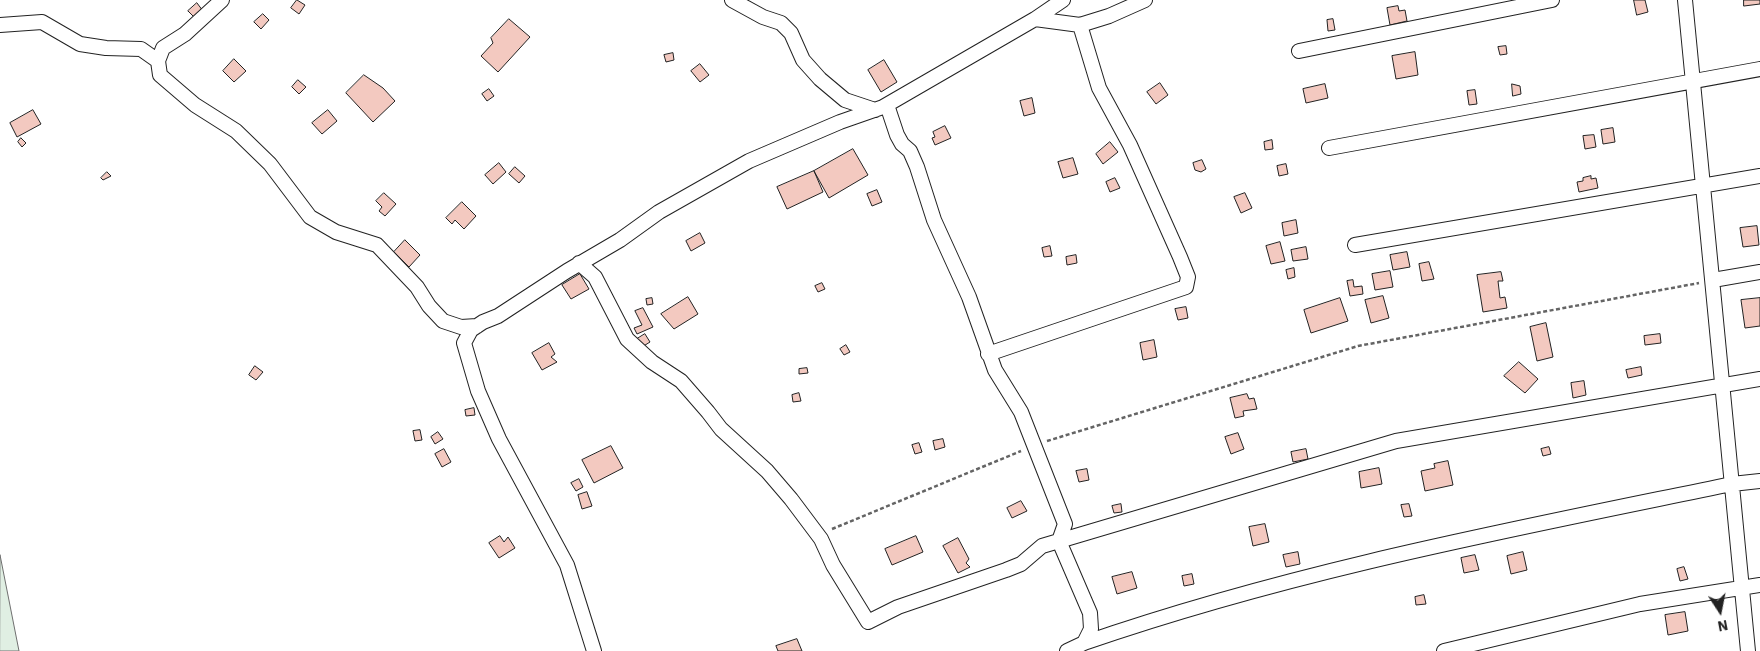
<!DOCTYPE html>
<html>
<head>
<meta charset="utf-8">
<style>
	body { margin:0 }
	#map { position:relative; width:1760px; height:651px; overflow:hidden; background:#fff; font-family:"IBM Plex Sans",sans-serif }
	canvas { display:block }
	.north { position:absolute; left:1695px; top:586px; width:50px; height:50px; -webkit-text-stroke:4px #fff; paint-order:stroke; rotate:169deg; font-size:14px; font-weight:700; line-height:20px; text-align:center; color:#222 }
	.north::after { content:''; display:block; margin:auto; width:18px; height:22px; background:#222; clip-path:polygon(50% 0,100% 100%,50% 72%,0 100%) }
</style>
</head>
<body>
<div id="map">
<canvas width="1760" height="651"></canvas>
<div class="north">N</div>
</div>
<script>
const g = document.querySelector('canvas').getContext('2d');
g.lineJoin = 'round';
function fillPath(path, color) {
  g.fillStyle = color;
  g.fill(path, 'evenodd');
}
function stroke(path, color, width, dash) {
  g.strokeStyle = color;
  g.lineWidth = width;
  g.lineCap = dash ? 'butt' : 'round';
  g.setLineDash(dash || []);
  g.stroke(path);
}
const green = new Path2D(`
	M0,555L19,651H0Z`);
fillPath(green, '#e0efe3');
stroke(green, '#6f6f6f', 1);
const building = new Path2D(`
	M297,0L305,5L299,14L291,8Z
	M1634,0H1645L1648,12L1637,15Z
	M1744,0H1760V4L1744,6Z
	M197,3L203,11L195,18L188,11Z
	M1398,6L1399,11L1405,10L1407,21L1390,25L1387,8Z
	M263,14L269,20L261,29L254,22Z
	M509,19L530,37L498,72L481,56L493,43L491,38Z
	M1333,19L1335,30L1328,31L1327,20Z
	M1506,46L1507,54L1500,55L1498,47Z
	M1415,52L1418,75L1396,79L1392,56Z
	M673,53L674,60L666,62L664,55Z
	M234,59L246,71L234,82L223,71Z
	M884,60L897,82L881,92L868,70Z
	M700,64L709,75L700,82L691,71Z
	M364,75L383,88L395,101L373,122L346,93Z
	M298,80L306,87L299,94L292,87Z
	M1160,83L1168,95L1156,104L1147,92Z
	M1325,84L1328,98L1306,103L1303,89Z
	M1512,84L1520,86L1521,94L1513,96Z
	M489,89L494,96L487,101L482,94Z
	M1475,90L1477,104L1469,105L1467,91Z
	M1032,98L1035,113L1024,116L1020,101Z
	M33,110L41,124L17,137L10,123Z
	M328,110L337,121L322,134L312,123Z
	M945,126L951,138L935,145L932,138L935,137L933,132Z
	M1613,128L1615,142L1603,144L1601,130Z
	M1594,135L1596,147L1585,149L1583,136Z
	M21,138L26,143L22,147L18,142Z
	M1272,140L1273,149L1265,150L1264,142Z
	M1110,142L1118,152L1103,164L1096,154Z
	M853,149L868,175L829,198L814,171Z
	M1073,158L1078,174L1063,178L1058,162Z
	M1202,160L1206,169L1201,172L1195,170L1193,163Z
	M499,163L506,172L493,184L485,175Z
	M1286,164L1288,174L1279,176L1277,166Z
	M515,167L525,176L519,183L509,174Z
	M814,171L823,192L787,209L777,187Z
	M107,172L111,176L103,180L101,178Z
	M1591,176V179L1596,178L1598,188L1579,192L1577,182L1583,181V178Z
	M1115,178L1120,188L1110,192L1106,182Z
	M877,190L882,202L872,206L867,194Z
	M384,193L396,204L385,216L379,211L382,207L376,201Z
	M1245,193L1252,208L1241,213L1234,197Z
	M462,202L476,216L464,229L455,220L452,224L446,218Z
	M1296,220L1298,233L1284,236L1282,223Z
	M1757,226L1759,245L1743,247L1740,228Z
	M700,233L705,243L691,251L686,241Z
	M405,240L420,255L409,267L394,252Z
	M1280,242L1285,261L1271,264L1266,246Z
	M1050,246L1052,256L1044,257L1042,248Z
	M1306,247L1308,259L1293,261L1291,250Z
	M1407,252L1410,267L1393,270L1390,255Z
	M1076,255L1077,263L1067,265L1066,257Z
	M1429,262L1434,279L1422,281L1419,264Z
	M1294,268L1295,277L1288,279L1286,270Z
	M1390,271L1393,287L1375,290L1372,274Z
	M1501,272L1503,281H1498L1500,298L1505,297L1507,308L1483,312L1477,275Z
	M580,274L589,289L571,299L562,285Z
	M1353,280L1354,287L1362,286L1363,294L1350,296L1347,281Z
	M822,283L825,289L818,292L815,286Z
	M1383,296L1389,318L1371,323L1365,300Z
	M688,297L698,314L674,329L661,314Z
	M652,298L653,304L647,305L646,299Z
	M1340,298L1348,321L1311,333L1304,310Z
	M1760,298V326L1745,328L1741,300Z
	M1186,307L1188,318L1178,320L1175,309Z
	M643,308L653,327L637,334L634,328L642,325L635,311Z
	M1546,323L1553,357L1537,361L1530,327Z
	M645,334L650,342L642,347L637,339Z
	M1660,334L1661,343L1645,345L1644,336Z
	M1154,340L1157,357L1143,360L1140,343Z
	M549,343L555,354L551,357L557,362L542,370L532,353Z
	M846,345L850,352L844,355L840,349Z
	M1519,362L1538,379L1525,393L1504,376Z
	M255,366L263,372L256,380L249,375Z
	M1641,367L1642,375L1628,378L1626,370Z
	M807,368L808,373L799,374V369Z
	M1584,381L1586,395L1573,398L1571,383Z
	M799,393L801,401L793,402L792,395Z
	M1247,394L1249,399L1254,398L1257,409L1243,411L1244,416L1235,418L1230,398Z
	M474,408L475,415L466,416L465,410Z
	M420,430L422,440L415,441L413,431Z
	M438,432L443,439L435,444L431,437Z
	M1238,433L1244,449L1231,454L1225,437Z
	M943,439L945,447L935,450L933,441Z
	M919,443L922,452L915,454L912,445Z
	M611,446L623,468L594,483L582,460Z
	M1549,447L1551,454L1543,456L1541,449Z
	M444,449L451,462L442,467L435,454Z
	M1306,449L1308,459L1293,462L1291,452Z
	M1448,461L1453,485L1425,491L1421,471L1435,468L1434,464Z
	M1379,468L1382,484L1361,488L1359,472Z
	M1087,469L1089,480L1079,482L1076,471Z
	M579,479L583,487L576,491L571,483Z
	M587,492L592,506L582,509L578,495Z
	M1021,501L1027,511L1012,518L1007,508Z
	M1121,504L1122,512L1114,513L1112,506Z
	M1409,504L1412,516L1404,517L1401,505Z
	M1265,524L1269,542L1253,546L1249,527Z
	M500,536L504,542L508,537L515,548L499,558L489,543Z
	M916,536L923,552L892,565L885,549Z
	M958,538L969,559L966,563L970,567L958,573L943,546Z
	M1298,552L1300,564L1286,567L1283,555Z
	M1523,552L1527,570L1511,574L1507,556Z
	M1475,555L1479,570L1464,573L1461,558Z
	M1684,567L1688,579L1680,581L1677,569Z
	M1132,572L1137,588L1117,594L1112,577Z
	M1192,574L1194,584L1184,586L1182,576Z
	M1424,595L1426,604L1416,605L1415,597Z
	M1685,612L1688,631L1668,635L1665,615Z
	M797,639L802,651H778L776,646Z`);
fillPath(building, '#f3c9c0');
stroke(building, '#222', 1);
const street = new Path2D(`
	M222,0L185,34L163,48L158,61L160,75L195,105L236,131L270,164L310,217L336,232L377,245L417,287L429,306L443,321L461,327L477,326
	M732,0L763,17L781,23L791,33L803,60L820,79L845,100L875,110
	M1685,0L1748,651
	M1035,19L1063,0
	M0,25L42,22L80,44L106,48L141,49L158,61
	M1299,51L1552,0
	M887,105L897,135L902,144L910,151L917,167L934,220L969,297L995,370L1021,412L1065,524L1059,541L1090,613L1091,629L1084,643
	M1329,148L1760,69
	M1355,245L1760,176
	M579,263L595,277L627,339L652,362L681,381L708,412L721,429L767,471L791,499L821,539L833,565L868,622L898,607L1006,570L1021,564L1042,546L1396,441L1760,379
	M1713,280L1760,272
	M988,354L1186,287L1188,277L1180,257L1130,145L1099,88L1080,25
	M594,651L567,565L499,439L478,391L464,343L471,330L483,322L498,316L567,271L620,240L659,212L749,161L840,122L883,107L1035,19L1080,25L1109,16L1145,0
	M1067,651L1084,643C1295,570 1514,529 1732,484L1760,481
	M1444,651L1640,604L1760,585`);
stroke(street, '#222', 16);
stroke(new Path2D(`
	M1047,441L1358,346L1699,283
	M832,529L1021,451`), '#646464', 2.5, [4, 2.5]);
stroke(street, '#fff', 14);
</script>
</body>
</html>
